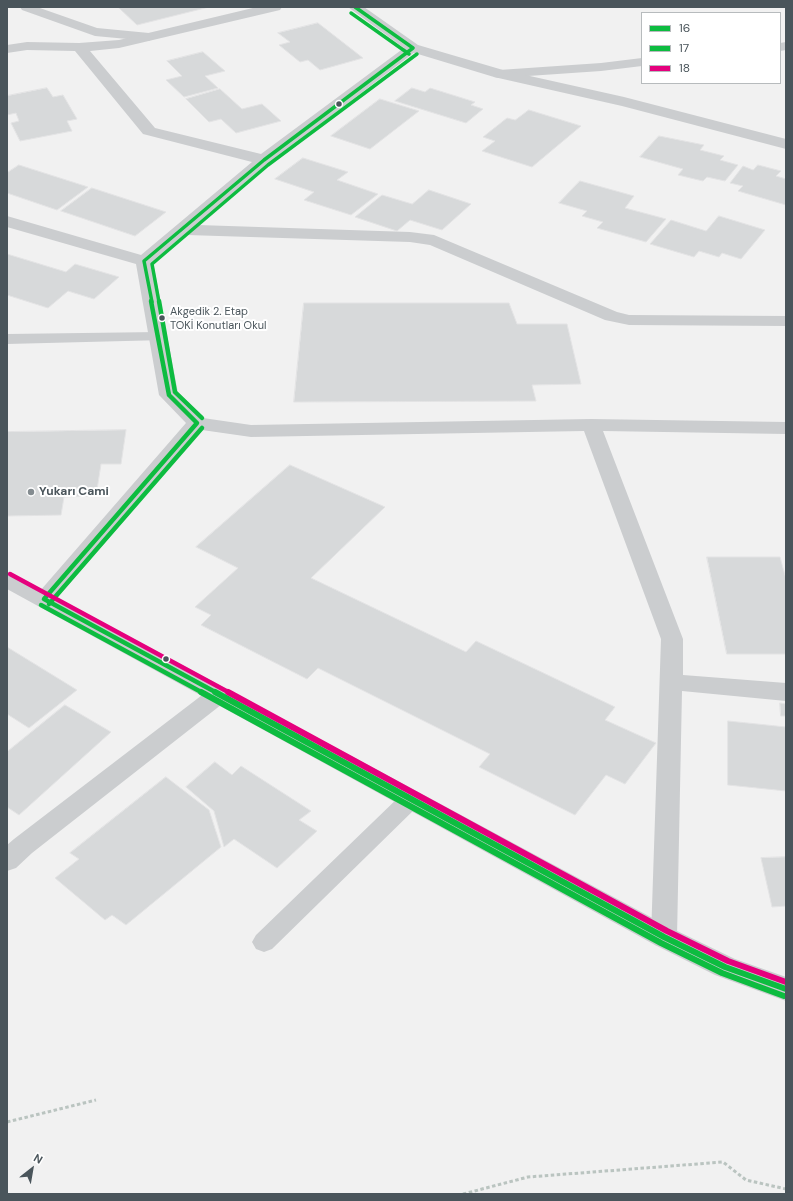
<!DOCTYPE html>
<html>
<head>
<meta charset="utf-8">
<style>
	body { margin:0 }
	#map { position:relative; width:793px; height:1201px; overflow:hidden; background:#f1f1f1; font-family:"DM Sans",sans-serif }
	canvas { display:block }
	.frame { position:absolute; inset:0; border:8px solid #4a555b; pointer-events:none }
	.legend { position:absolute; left:641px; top:12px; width:140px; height:72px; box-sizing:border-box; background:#fff; border:1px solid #b7bbbd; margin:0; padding:5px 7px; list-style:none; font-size:12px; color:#4a555b }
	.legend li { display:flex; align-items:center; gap:8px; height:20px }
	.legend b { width:20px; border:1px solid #b7bbbd }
	.north { position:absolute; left:12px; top:1149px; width:40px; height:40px; -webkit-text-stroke:3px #fff; paint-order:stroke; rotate:31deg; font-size:11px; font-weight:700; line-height:16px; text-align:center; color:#4a555b }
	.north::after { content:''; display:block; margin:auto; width:14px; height:18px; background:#4a555b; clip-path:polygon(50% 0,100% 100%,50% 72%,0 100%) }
</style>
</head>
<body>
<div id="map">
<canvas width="793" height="1201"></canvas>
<div class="frame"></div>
<ul class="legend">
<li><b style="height:5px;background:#0dbc40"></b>16</li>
<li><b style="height:5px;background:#0dbc40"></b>17</li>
<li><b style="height:5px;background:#e5007d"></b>18</li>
</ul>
<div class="north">N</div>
</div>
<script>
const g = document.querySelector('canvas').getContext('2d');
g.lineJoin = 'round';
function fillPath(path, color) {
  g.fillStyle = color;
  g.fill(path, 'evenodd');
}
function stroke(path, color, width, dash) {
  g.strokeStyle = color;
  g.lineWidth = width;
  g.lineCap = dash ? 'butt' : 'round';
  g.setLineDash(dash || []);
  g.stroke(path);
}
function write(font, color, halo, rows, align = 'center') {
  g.font = font + ' "DM Sans",sans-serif';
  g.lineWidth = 4;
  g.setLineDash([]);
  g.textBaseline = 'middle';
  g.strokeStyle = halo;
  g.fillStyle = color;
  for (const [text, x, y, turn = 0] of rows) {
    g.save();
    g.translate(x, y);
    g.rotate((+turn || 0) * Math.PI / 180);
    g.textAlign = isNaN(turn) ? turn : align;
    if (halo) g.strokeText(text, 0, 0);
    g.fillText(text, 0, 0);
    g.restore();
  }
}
const building = new Path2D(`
	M125,7H209L137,25L119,8Z
	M318,23L363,58L320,70L308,60L300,62L279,45L290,42L278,33Z
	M203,52L225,71L205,76L218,88L184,97L166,80L182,76L167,61Z
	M47,88L53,97L63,95L77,119L67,121L72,131L20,141L11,123L19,121L16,113L7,115V96Z
	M412,88L425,92L430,88L475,102L471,105L483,109L466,123L395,101Z
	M220,89L242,109L262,104L281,121L236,133L221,119L209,122L186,99Z
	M380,99L419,111L370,149L331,136Z
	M529,110L581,126L532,167L482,151L495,141L483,137L507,118L515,120Z
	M659,136L704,145L700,150L724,156L720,160L738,165L725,181L707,177L703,181L678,175L683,169L640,157Z
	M303,158L348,172L337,180L378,194L351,215L304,200L314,192L275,179Z
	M19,165L88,187L57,210L7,193V173Z
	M758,165L781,171L776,176L786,179V205L738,191L743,186L730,183L743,166L753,170Z
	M580,181L634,196L625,208L666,219L646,242L597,228L603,222L582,216L587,211L559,203Z
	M92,188L166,212L135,236L61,211Z
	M429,190L471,204L442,230L410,220L397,231L355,217L382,195L412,204Z
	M719,216L765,230L741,259L722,253L719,257L699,251L694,257L650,244L671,220L706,231Z
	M7,254L66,272L75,264L119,277L94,299L68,291L48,308L7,295Z
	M304,303H509L517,324H567L581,384L532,385L536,401L294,402Z
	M126,430L121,464H101L96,496L64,497L61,515L7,516V432Z
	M290,465L385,507L311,578L466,652L476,641L615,707L605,720L656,743L625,784L606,775L575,815L479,767L490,754L318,668L307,679L201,625L211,615L195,607L238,568L196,547Z
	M707,557H780L786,579V654H727Z
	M7,647L77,690L29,728L7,714Z
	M780,703L786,704V716H781Z
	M65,705L111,732L19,815L7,807V752Z
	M728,721L786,727V791L728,785Z
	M215,762L232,775L241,766L311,811L299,820L317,831L277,868L234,839L224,847L214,811L186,787Z
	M166,777L209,810L221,847L126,925L112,915L105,920L55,878L79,859L70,853Z
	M786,857V906L772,907L761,858Z`);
fillPath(building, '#d7d9da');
stroke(building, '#e3e3e4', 1);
stroke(new Path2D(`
	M7,1122L96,1100
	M463,1194L528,1177L723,1162L746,1180L786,1189`), '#bac4c0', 3, [3.5, 2.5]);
fillPath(new Path2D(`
	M20,7H37L97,28L149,33L155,37L149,41L95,36L22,10Z
	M159,332L165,334L167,337L165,340L7,344V334Z
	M410,792L418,794L421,800L418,806L272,949L264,952L256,949L252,942L256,935L402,794Z`), '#cbcdcf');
fillPath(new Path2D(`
	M257,7H282L280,10L119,48L90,51L155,128L261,154L408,45H418L420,48L270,163L198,225L410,232L434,235L617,312L629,315L786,316V326L629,325L605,320L430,245L410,242L187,235L153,262L178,393L203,418L251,425L591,419L786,422V434L603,431L683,639V675L786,683V701L682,691L677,937L673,945L664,948L655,945L651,937L661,639L584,431L251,437L202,430L52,604L44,607L36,604L33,599L186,423L159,395L136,264L7,227V216L141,255L252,162L143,134L75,51L27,50L7,53V45L27,42L79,43L119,40Z
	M786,42V50L780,51V43Z
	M642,58V66L601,71L499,78L494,77L492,74L494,71L499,70L601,63Z
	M218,686L226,689L230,695L226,701L32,853L16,868L7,871V845L14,839L210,689Z`), '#cbcdcf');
fillPath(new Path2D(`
	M348,7H364L418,45L503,70L624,97L786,139V149L622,106L494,77L408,51Z
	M7,573L15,575L673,929L735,959L786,977V1001L715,975L655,945L7,589Z`), '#cbcdcf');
stroke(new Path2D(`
	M355,7L413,48
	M152,302L144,261L264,160L413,48`), '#0dbc40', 3.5);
stroke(new Path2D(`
	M151,301L169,395L197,423
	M44,599L217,693
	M44,599L197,423`), '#0dbc40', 4.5);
stroke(new Path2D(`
	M215,692L664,937L725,967L786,989`), '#0dbc40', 6);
stroke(new Path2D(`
	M351,13L409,54
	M159,302L152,264L268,165L417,54`), '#0dbc40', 3.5);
stroke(new Path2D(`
	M159,301L175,392L202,418
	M49,604L202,428
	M41,605L203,693`), '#0dbc40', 4.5);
stroke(new Path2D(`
	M201,692L661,943L722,973L784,996`), '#0dbc40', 6);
stroke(new Path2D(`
	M10,574L230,693`), '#e5007d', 4.5);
stroke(new Path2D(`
	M228,692L667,931L728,961L786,982`), '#e5007d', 6);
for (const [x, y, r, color] of [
	[339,104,3.5,"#4a555b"],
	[162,318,3.5,"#4a555b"],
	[31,492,4,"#848c90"],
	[166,659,3.5,"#4a555b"]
]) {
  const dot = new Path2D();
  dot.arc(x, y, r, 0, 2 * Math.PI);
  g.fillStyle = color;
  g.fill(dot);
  stroke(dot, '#fff', 1.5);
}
write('11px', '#4a555b', '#fff', [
	["Akgedik 2. Etap",170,312],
	["TOKİ Konutları Okul",170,326]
], 'left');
write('bold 12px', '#4a555b', '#fff', [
	["Yukarı Cami",39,492]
], 'left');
</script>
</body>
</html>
